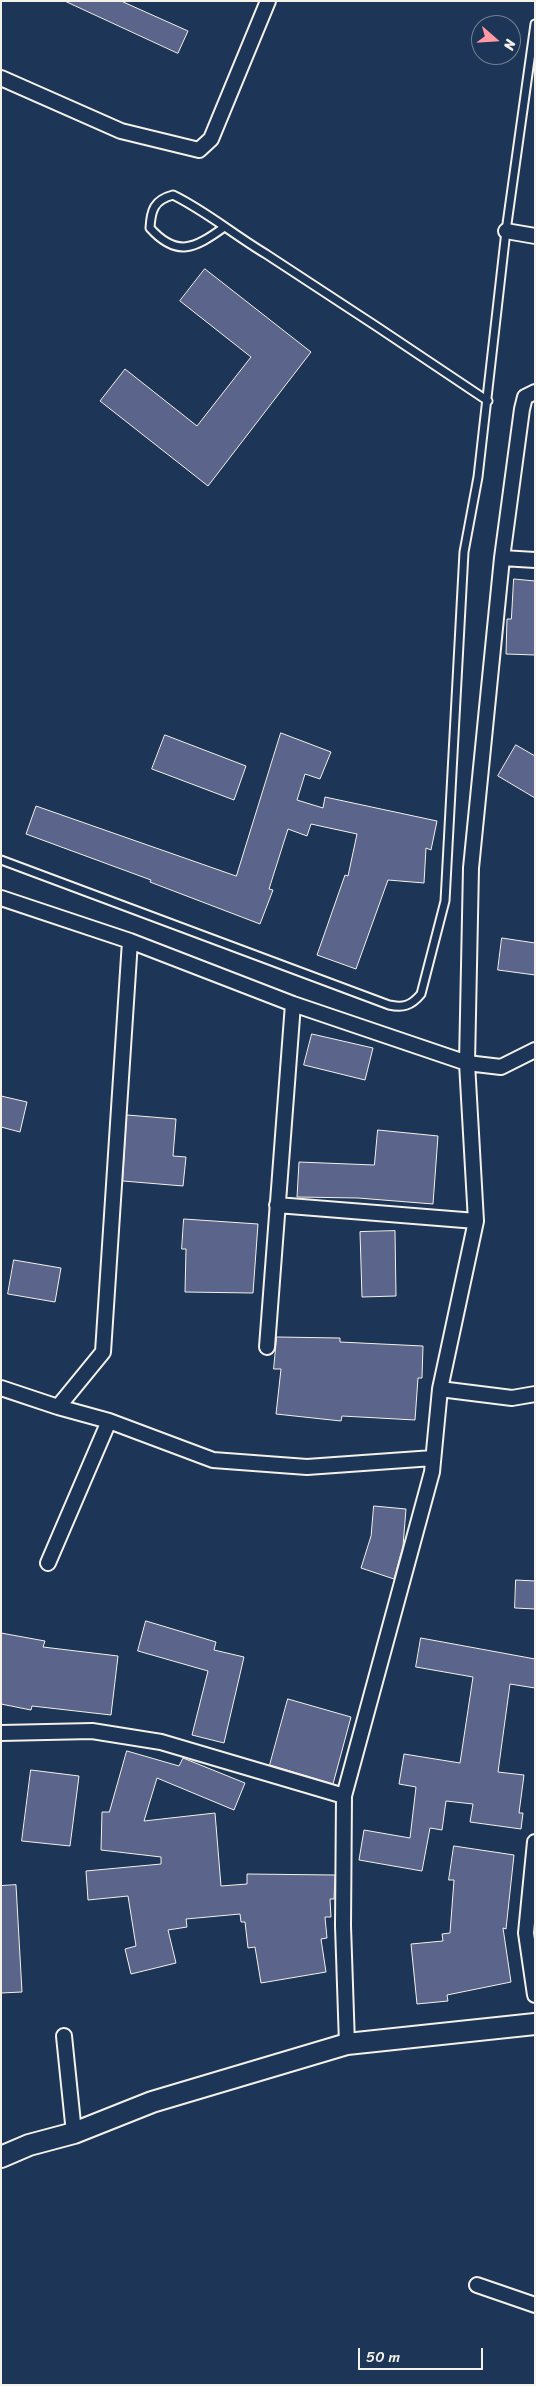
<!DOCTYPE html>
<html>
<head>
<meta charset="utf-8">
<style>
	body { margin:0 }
	#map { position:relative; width:536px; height:2386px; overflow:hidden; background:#1d3557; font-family:Sriracha,sans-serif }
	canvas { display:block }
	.frame { position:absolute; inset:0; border:2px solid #f4f1e8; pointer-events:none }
	.north { position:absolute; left:471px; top:15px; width:50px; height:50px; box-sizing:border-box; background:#1d3557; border:1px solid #738091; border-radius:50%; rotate:109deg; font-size:14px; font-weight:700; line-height:20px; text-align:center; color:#f4f1e8 }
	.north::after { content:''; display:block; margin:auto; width:18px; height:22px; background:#ff9aa2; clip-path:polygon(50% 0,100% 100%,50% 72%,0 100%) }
	.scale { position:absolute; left:358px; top:2348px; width:125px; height:22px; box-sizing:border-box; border:2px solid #f4f1e8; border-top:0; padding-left:6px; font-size:15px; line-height:18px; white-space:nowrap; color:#f4f1e8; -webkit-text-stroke:4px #1d3557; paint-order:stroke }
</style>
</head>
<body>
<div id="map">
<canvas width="536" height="2386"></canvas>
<div class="frame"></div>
<div class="north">N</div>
<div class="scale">50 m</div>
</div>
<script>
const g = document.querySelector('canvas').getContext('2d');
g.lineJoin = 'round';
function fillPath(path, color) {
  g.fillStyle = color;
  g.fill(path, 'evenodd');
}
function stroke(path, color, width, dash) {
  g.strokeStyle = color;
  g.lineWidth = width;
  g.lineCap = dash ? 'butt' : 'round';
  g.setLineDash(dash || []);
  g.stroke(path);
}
const building = new Path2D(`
	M65,1H121L188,31L178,53Z
	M205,269L311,352L208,486L100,401L125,369L197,426L251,357L180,301Z
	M514,579L535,581V655L506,654L507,619H511Z
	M281,733L331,752L320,779L305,774L297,800L323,808L325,797L437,821L431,850L426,848L424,883L388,880L356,969L317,955L345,875L348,876L357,834L311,824L307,836L288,829L269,889L273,890L260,924L150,882L151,880L26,834L36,806L236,876Z
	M165,735L246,766L234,800L152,769Z
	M516,745L535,756V798L498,776Z
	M502,938L535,943V975L498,970Z
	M312,1034L373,1048L365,1080L304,1065Z
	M1,1096L27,1102L20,1132L1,1127Z
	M127,1115L176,1119L173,1156L186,1157L183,1186L123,1181Z
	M378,1130L438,1136L433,1204L358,1198L297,1197L299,1162L374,1165Z
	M184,1219L258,1224L253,1293L185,1292L186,1249H182Z
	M395,1231L396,1296L362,1297L360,1232Z
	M14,1260L61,1268L55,1302L8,1294Z
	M277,1337L340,1338V1342L423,1346L422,1378H418L415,1420L342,1416L341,1421L276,1414L281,1369H274Z
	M374,1506L406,1509L403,1546L394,1579L361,1568L371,1536Z
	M516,1580L535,1581V1609L515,1608Z
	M146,1621L216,1642L214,1650L244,1657L224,1743L192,1735L208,1671L138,1651Z
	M1,1633L45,1641L43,1647L118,1656L111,1715L32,1706L31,1710L1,1704Z
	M421,1638L535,1659V1688L510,1684L498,1772L524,1775L519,1813H523L521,1829L470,1822L473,1804L446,1801L442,1830L430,1828L422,1871L359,1860L364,1830L410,1838L416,1787L399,1784L404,1754L460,1763L473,1677L416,1667Z
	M288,1699L351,1717L333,1784L270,1765Z
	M127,1751L179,1766L183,1758L245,1783L234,1810L157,1778L144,1821L215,1813L221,1886L247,1884V1874L335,1875L334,1899H330L331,1917H325L327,1938L321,1939L326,1972L261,1983L255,1947L248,1948L245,1922H241L240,1914L186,1919L187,1927L168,1930L176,1963L131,1974L125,1949L136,1946L128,1896L88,1900L86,1871L161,1864V1857L101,1850L102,1812H109Z
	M31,1770L79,1776L70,1846L22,1841Z
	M454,1846L514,1855L506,1929L503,1928L511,1982L447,1995L448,2001L417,2004L411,1944L443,1941L442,1934L450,1933L454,1880H449Z
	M16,1885L22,1992L1,1993V1886Z`);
fillPath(building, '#5b658c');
stroke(building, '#f4f1e8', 1);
const service = new Path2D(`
	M223,228C195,248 177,258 150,228C151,210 154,200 173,195C206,211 234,235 266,254C340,302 414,351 488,401
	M1,860L389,1005C403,1008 411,1006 421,994L445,901L464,552L478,477L506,231L535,24`);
const minor = new Path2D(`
	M1,78L121,131L199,150L211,139L268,1
	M506,231L535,236
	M502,558L535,560
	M1,898L130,941L293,1004L467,1063L501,1067L535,1050
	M277,1205L476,1221
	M267,1347L293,1004
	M1,1388L58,1407L109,1421L213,1460L307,1467L433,1458
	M440,1389L512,1398L535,1394
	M58,1407L103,1352L130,941
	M48,1563L109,1421
	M1,1733L92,1731L161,1742L344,1796
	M535,1842L526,1933L535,1995
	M64,2036L74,2133
	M347,2044L343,1926L344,1796L432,1472L440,1389L476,1221L467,1063L471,868L502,558L522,409L525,397L535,392
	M477,2285L535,2305`);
const secondary = new Path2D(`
	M1,2157L29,2145L74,2133L152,2102L347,2044L535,2024`);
stroke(service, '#f4f1e8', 11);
stroke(minor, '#f4f1e8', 18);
stroke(secondary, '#f4f1e8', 24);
stroke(service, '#1d3557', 7);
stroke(minor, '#1d3557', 14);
stroke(secondary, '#1d3557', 20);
</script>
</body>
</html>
